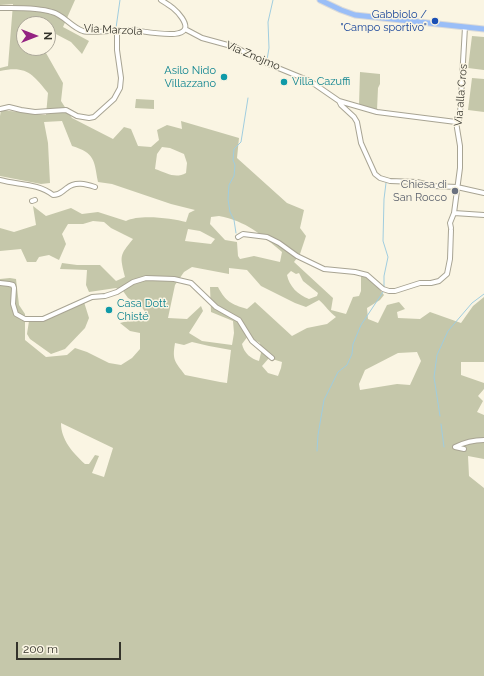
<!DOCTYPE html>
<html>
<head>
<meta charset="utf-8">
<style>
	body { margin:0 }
	#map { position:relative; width:484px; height:676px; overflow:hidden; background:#faf5e3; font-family:Raleway,sans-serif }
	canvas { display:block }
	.north { position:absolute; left:16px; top:16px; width:40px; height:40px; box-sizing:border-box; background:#faf5e3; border:1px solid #aba799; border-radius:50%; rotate:90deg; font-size:11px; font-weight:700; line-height:16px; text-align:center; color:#34332b }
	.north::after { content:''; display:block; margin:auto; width:14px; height:18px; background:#942382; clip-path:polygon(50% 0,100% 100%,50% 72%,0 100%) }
	.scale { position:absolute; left:16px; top:642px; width:105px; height:18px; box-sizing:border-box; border:2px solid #34332b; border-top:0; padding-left:5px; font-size:12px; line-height:14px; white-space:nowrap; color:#34332b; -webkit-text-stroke:3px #faf5e3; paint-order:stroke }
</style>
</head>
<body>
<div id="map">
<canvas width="484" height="676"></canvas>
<div class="north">N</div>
<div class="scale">200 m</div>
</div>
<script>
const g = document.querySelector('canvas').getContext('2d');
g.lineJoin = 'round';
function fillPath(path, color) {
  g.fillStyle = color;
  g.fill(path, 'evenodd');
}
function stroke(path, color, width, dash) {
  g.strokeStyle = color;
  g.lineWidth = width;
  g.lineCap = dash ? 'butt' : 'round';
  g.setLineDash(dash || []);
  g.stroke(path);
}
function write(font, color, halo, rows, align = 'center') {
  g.font = font + ' Raleway,sans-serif';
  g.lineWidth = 3;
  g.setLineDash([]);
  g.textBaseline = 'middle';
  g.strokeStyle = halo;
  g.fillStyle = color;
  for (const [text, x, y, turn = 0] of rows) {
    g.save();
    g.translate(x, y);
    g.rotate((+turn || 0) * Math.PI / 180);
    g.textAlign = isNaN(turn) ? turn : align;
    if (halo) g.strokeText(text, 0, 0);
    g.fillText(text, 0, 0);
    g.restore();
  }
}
fillPath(new Path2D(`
	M0,0H75L63,27L89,41L82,54L71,42L52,32L48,45V24H24V48H47L46,53L63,83L61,101L72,118L113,139L124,127L131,129L138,146L151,147L159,140L157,130L167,125L182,129L181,121L239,138L237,158L287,203L304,210L300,228L306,236L300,254L294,262L333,298L331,310L346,314L353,297L359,296L361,291V274L368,275L384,295L380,300L367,308L368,319L378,323L387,305L399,302L405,309L397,312L398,318L420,319L430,312L461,323L473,306L484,297V362H461V375L484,383V389L478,396L483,401L477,412L484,415V459L468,456L469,476L484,488V676H0V279L10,278L16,279L19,305L25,314V340L46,357L67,355L75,348L87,352L109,363L121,365L132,358L140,349V333L130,331L120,323C130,320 140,321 150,318L140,305L128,298L123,291L116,288L89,292L86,285L87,270L60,269L62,263L77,265H100L116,281L125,277C120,256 119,256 133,239L111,228L104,222L93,221L83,224H68L62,234L66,244L59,260L49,255L39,257L36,262H27L21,249L0,251V228L14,232L36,225L33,206L46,216L71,208L82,214L98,212L126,221C139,214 172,218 186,222L189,213L195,210L171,204L112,184L98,182C94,160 95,153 72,146L62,121L44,122L48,143L50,183L41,184L0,176V116L1,110L46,115L48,93C33,74 26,65 0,71V68L8,66L13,4L0,5ZM162,147L170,148L184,154L187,163L186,173C175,179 167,173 155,169L157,154ZM219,216C246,221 262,235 282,252L280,262L254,256L240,259L238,256L237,242L225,240L210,224L211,217ZM188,229L200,231L215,239L211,244L185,241ZM192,267L229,274V268L247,270L261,286L295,303L306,307L319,300C326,306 329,312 336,317L327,324L307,328L292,336L255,302L247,309C231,304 226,302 218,287H210L211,312L233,321L234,333L232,345L202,341L189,333L203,311L201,306L187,319L168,318L175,285L184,272ZM291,271L296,274L299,273L303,281L318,293L317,296L309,299C298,295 289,286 287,275ZM248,336L260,343L261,353L259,361C251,359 244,353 242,344ZM192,342L209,346L231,350L227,383L220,382L185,375C175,361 172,361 175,343L184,345ZM417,352L421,361L410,385L397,384L360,390L359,384L365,370L398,353ZM269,358L282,362L281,368L278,376L268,373L262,366ZM61,423L113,448L104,477L92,473L99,456L95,455L89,464H85C73,453 61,440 61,423Z
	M472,36L484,37V70L468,68Z
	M360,72L380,74V84L378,88L377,110L359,105Z
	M472,78L484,79V112L468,110Z
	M136,99L154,100V109L135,108Z
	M82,302H84L89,318L85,328L65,349L51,354L30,339L27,334L29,321C48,323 66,310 82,302Z`), '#c5c7aa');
stroke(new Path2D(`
	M116,28L120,0
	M267,60L269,48L268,22L273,0
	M236,233L234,220L230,212L228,199L229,185L234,176L235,165L233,160L234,149L241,142L248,98
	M384,287V276L388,257L383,241L384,199L386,183
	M440,416L434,377L437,355L448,331L472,303L484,294
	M441,424L444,447
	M317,451L318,435L324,400L338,372L347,365L352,354L353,344L361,325L383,292`), '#a0cddf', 1);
const minor = new Path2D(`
	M0,8C15,8 37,7 52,12C64,15 71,27 83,31C94,34 119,29 131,30C141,30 200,45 182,18C176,9 169,5 161,0
	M185,29L202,38L235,47L261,61L310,81L339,101L377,112L456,122
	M339,101L341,105L354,117L357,122L361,143L375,174L380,178L390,181L417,182L433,186L457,187L484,193
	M0,109L9,107L21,110L35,112L66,110L77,116L89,118L94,117L114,99L120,88L121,78L117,50V30
	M0,180C18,185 38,183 53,195C60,195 61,192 67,188C75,181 86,184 95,187
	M32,201L35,200
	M454,213L484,215
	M451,228L450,223L454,213L460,168V146L456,122L459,120L460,114L465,27
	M238,237L243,234L267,237L279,243L297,256L324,269L355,272L367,275L383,289L389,291H395L420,283H431L439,281L447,274L450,259L451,230
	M0,283L9,284L13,285L14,288L13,304L16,314L25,319H43L92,297L105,296L117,292L133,282L146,278L174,279L191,283L216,307L239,320L252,341L272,358
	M464,449L455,447C465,442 473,440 484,440`);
const major = new Path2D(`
	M320,0L341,10L355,15L484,29`);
stroke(minor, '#a8a493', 6);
stroke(major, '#dadad9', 7);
stroke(minor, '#fff', 4);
stroke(major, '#9abef7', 5);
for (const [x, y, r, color] of [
	[435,21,4,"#1a4fb4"],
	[224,77,4,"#0f9aa8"],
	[284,82,4,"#0f9aa8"],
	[455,191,4,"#6b7280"],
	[109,310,4,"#0f9aa8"]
]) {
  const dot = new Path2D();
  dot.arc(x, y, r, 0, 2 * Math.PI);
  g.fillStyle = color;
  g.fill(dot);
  stroke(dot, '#faf5e3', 1.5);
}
write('11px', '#164399', '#faf5e3', [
	["Gabbiolo /",427,15],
	["\"Campo sportivo\"",427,28]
], 'right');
write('11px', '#34332b', '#faf5e3', [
	["Via Marzola",113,30,3],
	["Via Znojmo",253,56,23],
	["Via alla Cros",461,95,-85]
]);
write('11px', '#0d838f', '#faf5e3', [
	["Asilo Nido",216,71,"right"],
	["Villazzano",216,84,"right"],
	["Villa Cazuffi",292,82],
	["Casa Dott.",117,304],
	["Chisté",117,317]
], 'left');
write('11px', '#5b616d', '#faf5e3', [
	["Chiesa di",447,185],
	["San Rocco",447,198]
], 'right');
</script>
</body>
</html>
